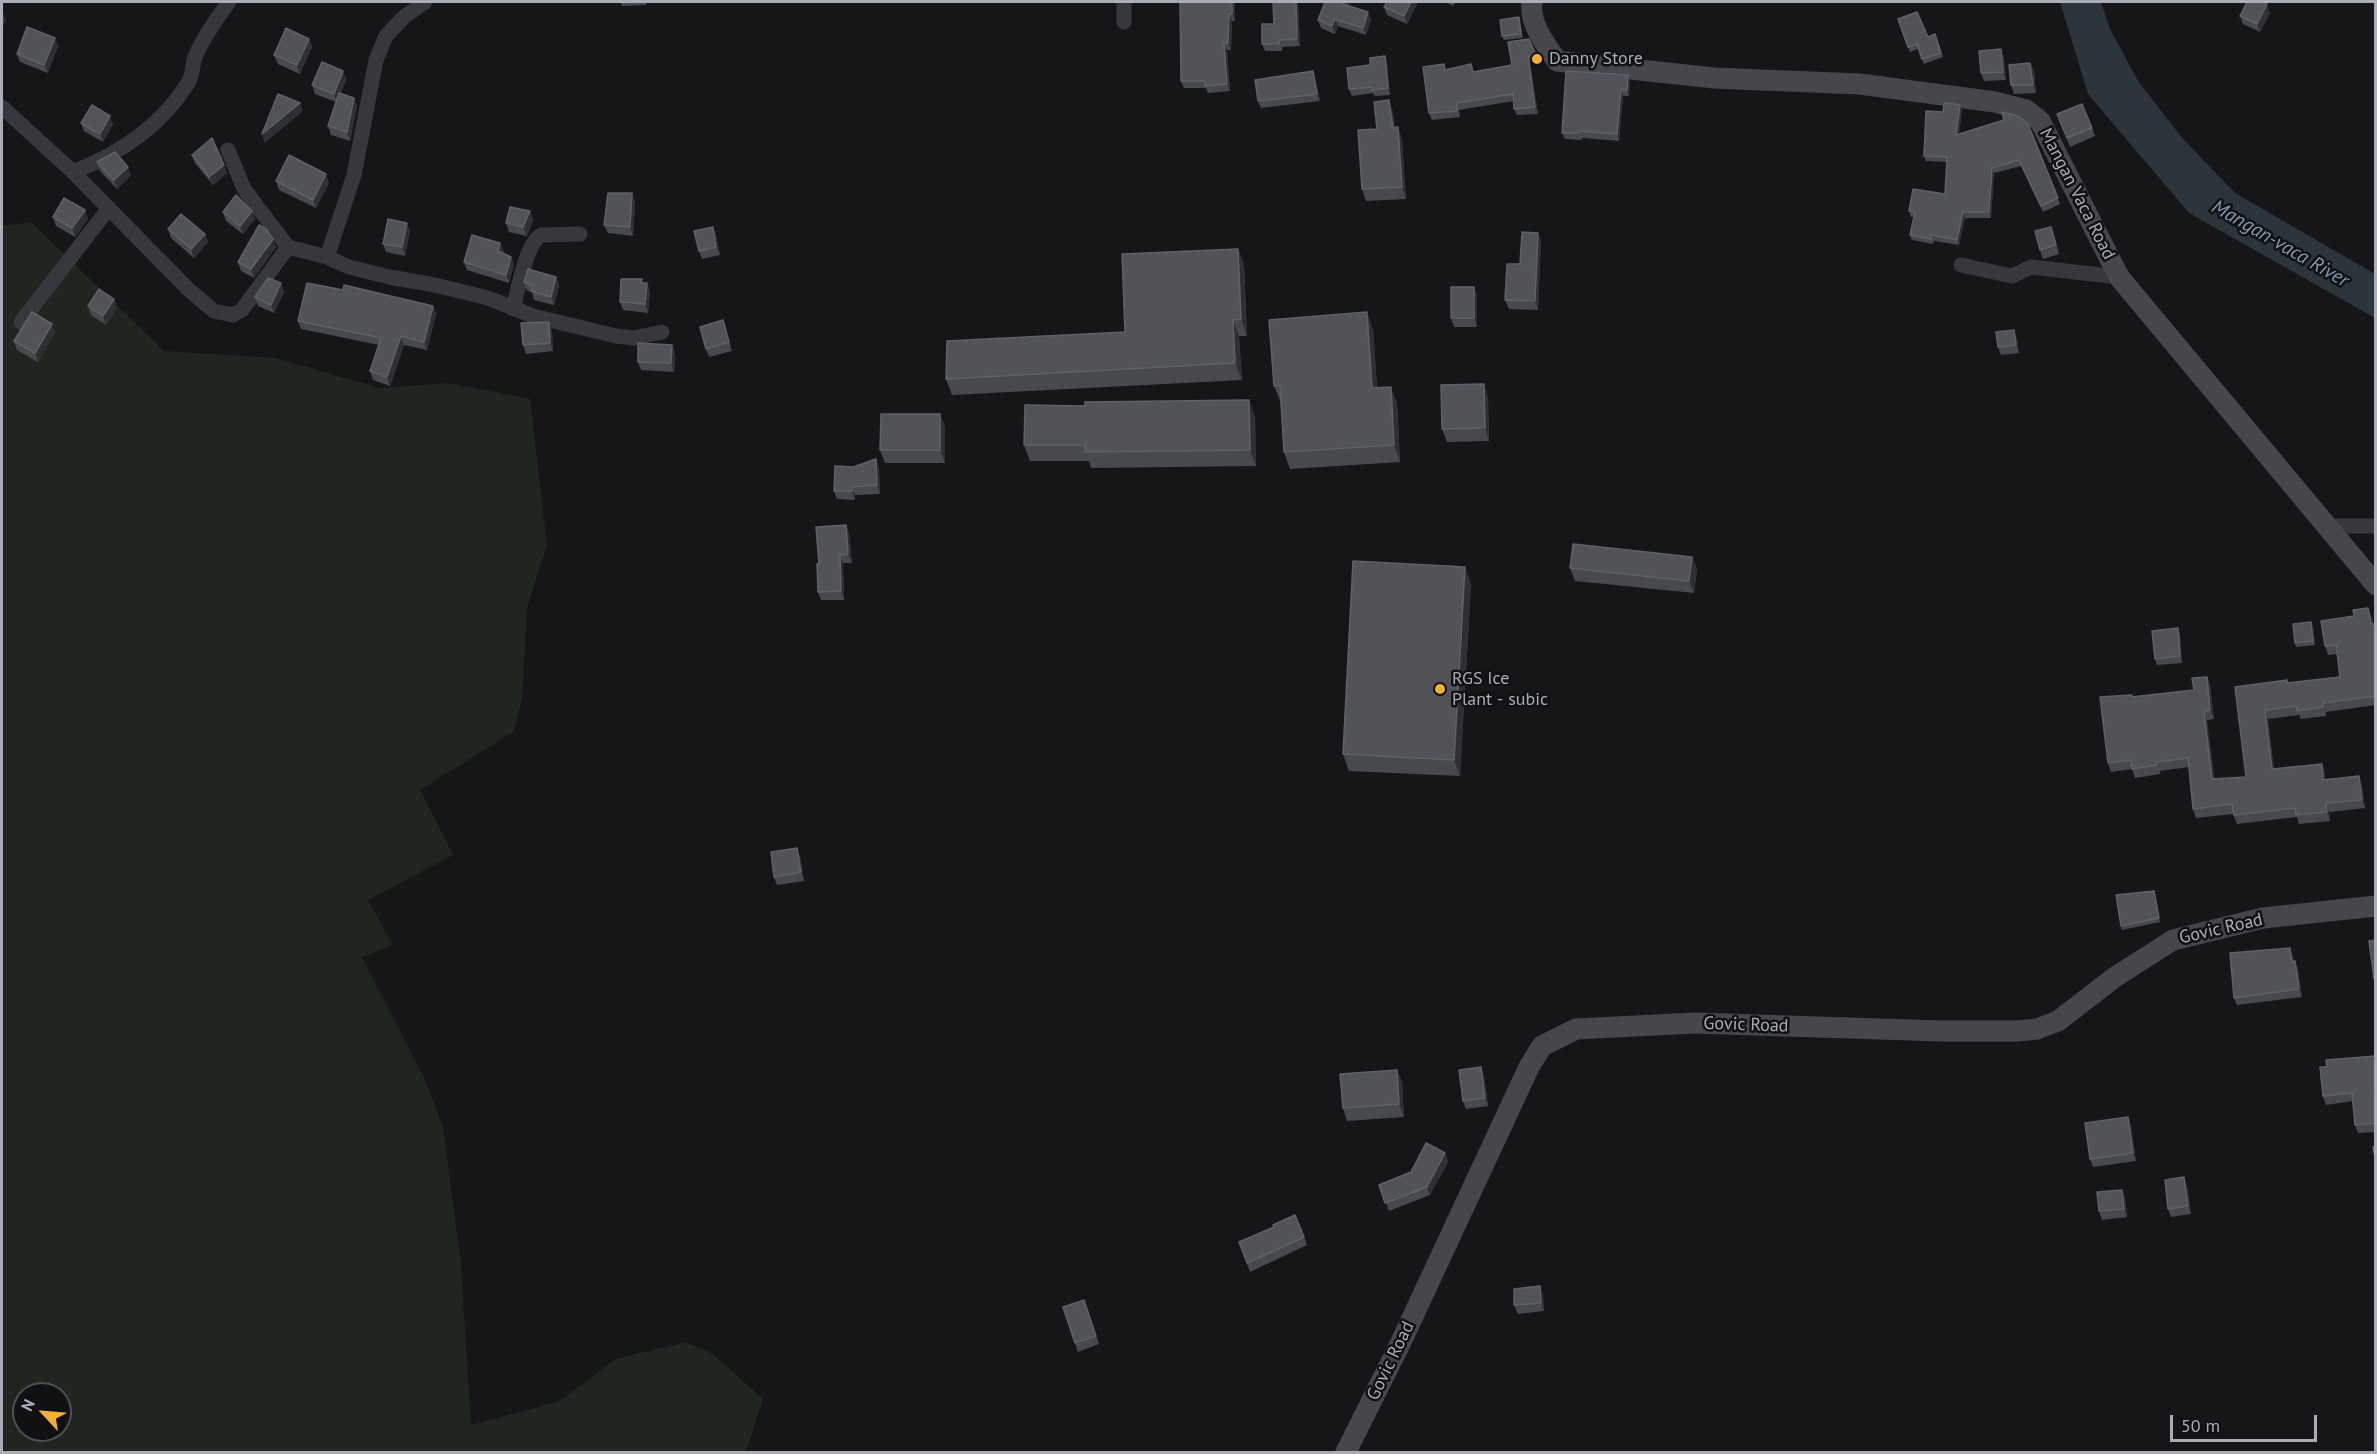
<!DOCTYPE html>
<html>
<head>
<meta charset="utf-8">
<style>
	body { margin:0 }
	#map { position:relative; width:2377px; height:1454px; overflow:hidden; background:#161618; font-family:"PT Sans",sans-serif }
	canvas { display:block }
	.frame { position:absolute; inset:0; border:3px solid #a8adb8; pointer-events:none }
	.north { position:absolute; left:12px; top:1382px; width:60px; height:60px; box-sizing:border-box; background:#111113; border:2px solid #4d4f55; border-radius:50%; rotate:296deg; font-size:16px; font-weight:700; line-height:24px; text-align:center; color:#a8adb8 }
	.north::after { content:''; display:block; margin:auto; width:21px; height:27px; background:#f2b134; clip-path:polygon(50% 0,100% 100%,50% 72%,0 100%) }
	.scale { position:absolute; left:2170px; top:1415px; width:147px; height:27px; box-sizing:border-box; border:3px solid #a8adb8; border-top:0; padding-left:8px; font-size:18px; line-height:21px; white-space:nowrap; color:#a8adb8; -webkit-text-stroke:4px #111113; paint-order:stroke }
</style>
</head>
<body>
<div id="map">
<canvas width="2377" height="1454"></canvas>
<div class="frame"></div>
<div class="north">N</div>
<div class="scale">50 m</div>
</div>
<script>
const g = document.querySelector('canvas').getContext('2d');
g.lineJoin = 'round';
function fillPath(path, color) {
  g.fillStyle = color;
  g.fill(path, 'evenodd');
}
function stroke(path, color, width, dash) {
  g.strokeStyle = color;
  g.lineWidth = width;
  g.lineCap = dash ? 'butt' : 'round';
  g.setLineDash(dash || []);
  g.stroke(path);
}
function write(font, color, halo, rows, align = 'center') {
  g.font = font + ' "PT Sans",sans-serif';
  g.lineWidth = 5;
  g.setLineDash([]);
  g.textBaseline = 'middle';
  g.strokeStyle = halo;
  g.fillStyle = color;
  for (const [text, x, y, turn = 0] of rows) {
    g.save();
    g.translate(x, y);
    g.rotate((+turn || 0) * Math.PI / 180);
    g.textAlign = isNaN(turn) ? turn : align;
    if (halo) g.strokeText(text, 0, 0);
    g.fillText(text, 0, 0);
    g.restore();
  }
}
fillPath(new Path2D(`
	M31,222L164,351L276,358L380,388L448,383L530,399L547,545L527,608L522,699L513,732L420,790L453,855L368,900L393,945L362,957L425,1080L443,1127L461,1264L471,1425L560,1401L615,1359L686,1342L713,1354L763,1399L746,1452H2V226ZM24,1394H60V1430H24Z`), '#1e261f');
fillPath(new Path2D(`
	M2060,2H2101L2110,29L2138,81L2183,139L2235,193L2375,274V318L2189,213L2088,94Z`), '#2c353c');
stroke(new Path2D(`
	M1124,2V22
	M2,107L73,172C119,154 162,125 188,83C193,76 192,65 195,57C203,38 217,18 229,2
	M228,150L244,189L288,247
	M73,172L189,290L214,311L233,315L242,310L288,247L327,257L349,267L389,277L435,285L488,298L533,316L616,336L634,338L662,332
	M327,257L354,175L376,60L386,36L404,17L425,2
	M1961,265L2012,276L2031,267L2119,277
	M513,309C518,291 526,243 541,235L580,234
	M21,322L109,208
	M2325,526H2376`), '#37383d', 15);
stroke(new Path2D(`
	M1532,2C1529,23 1545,44 1557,61L1714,78L1860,84L1995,102L2026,110L2040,121L2119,277L2376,585
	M1346,1452L1400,1344L1529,1067L1542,1046L1576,1029L1695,1023L1941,1031H2018L2037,1029L2058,1021L2115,977L2173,940L2263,918L2376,906`), '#45474d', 21);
fillPath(new Path2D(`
	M620,2H646V5L622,6Z
	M1180,2H1235V21H1232L1231,50H1227L1230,91L1208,93L1206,88H1184L1181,81Z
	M1273,2H1298L1300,46L1282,47V51H1265L1262,44L1274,24Z
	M1325,2H1350L1348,5L1371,19L1366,35L1338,26L1335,34L1321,28L1318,20Z
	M1418,2L1407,24L1387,15L1384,7Z
	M1445,2H1455L1453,6Z
	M2270,13L2260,32L2243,24L2240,16Z
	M1519,17L1523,38L1504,40L1502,36Z
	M1898,19L1928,37L1935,34L1943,57L1924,64L1918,49L1910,52Z
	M309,39L312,47L300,74L278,64L274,55Z
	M1508,42L1536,55L1539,61L1530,62L1538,114L1517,115L1514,109V101L1459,110L1460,117L1432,120L1429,113L1444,64L1446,70L1474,72L1512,65Z
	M58,46L48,73L20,62L17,54Z
	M2001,49L2004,58L2006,80L1984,81L1981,73Z
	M1387,63L1390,95L1375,96L1373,93L1352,96L1349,89L1370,65Z
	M2030,63L2034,71L2036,93L2014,94L2011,85Z
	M343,71L346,80L341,93L354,98L357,106L350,141L331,135L328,126L336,102L315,94L312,85Z
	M1315,78L1320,101L1261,108L1258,101Z
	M1630,82L1629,96H1623L1619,141L1582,138V140L1565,139L1562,133Z
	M1962,110L1959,134L2028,124L2060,204L2043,212L2021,166L1994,173L1991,218H1965L1959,245L1934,241L1933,244L1912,240L1910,235L1914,217H1911L1909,211L1945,194L1947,162L1926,161L1924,156L1943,112Z
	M1393,112L1395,127L1402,139L1406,199L1366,201L1362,189L1377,129Z
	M2057,114L2092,128L2095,136L2070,147Z
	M81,123L113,124L103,142L84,131Z
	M192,155L224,165L227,173L213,185L195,163Z
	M97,162L131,175L117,189L100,171Z
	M276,181L329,183L316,208L279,190Z
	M632,193L635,202L633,236L608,233L604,225Z
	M85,210L88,219L75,237L56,226L53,217Z
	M252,211L255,219L243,234L226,221L223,212Z
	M530,211L533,220L527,236L509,232L506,223Z
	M713,227L716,235L720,255L702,259L699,251Z
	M168,229L205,234L208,242L194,258L171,238Z
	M410,231L405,256L386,252L383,244Z
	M1538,233L1541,241L1538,310L1509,309L1505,300L1520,264Z
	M2054,235L2059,254L2043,259L2040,250Z
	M500,243L504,252L503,253L511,257L514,265L509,283L467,270L464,262Z
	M276,247L254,278L241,271L238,262Z
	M1238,249L1244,265L1247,336H1239L1242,380L952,395L946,379L1125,332Z
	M556,277L559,285L554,305L534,300L532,292L527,291L524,282Z
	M642,279L643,283H647L650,292L648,313L623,310L620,302Z
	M281,283L284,292L274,313L258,306L255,297Z
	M343,290L433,306L436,314L427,350L404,345L390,386L373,380L370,371L379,345L301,329L298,321Z
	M1477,295V327H1454L1451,318Z
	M114,299L117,307L106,325L91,315L88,306Z
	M723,320L732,351L709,357L706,349Z
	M1373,329L1377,387L1397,403L1400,462L1290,469L1284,452L1281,403L1274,386Z
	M552,331L553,351L526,354L523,345Z
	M55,332L38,362L17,350L14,341Z
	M2017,338L2019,353L2001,355L1998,347Z
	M672,345L675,353L674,372L641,370L638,362Z
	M1488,397L1489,441L1447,442L1442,429Z
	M940,414L945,427V463H885L880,450Z
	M1255,416L1256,466L1091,468L1089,461H1030L1024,445Z
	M879,468L880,494L855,495V500L837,499L834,491Z
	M846,525L849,533L852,563H843L844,600H821L818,592L819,564Z
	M1692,557L1697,569L1694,593L1575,581L1570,568Z
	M1465,567L1471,584L1460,776L1349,771L1343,754Z
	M2372,617L2373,624L2376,625V705L2326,712V716L2301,719L2299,715L2268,719L2274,769L2322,764L2325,773V780L2362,785L2365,808L2329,812L2330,821L2299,824L2297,817L2237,824L2233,814L2196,818L2193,809L2189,767L2160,771V774L2135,778L2132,769L2111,772L2108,763L2132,697L2194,690L2207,677L2210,685L2214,719L2207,720L2214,779L2246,777L2235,687L2288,683L2340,677L2337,654L2328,655L2325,646Z
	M2311,622L2313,626L2315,645L2296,647L2295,643Z
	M2178,628L2180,635L2182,663L2157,665L2155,659Z
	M800,856L804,881L777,885L774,877Z
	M2154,891L2160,922L2122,930L2121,926Z
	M2293,956L2294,961L2298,969L2302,997L2237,1005L2234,998Z
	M2376,1056V1132L2358,1133L2355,1125L2353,1101L2326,1105L2323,1096L2327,1067Z
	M1481,1067L1484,1076L1488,1106L1466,1109L1463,1101Z
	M1397,1070L1402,1082L1404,1117L1347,1121L1343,1108Z
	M2128,1117L2131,1126L2136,1161L2093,1167L2090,1159Z
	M1445,1153L1448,1162L1430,1195L1389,1211L1379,1185L1411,1172Z
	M2187,1186L2191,1214L2171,1217L2168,1209Z
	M2122,1190L2125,1198L2127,1217L2102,1220L2099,1211Z
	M1304,1237L1307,1245L1250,1272L1239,1242Z
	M1543,1295L1544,1311L1518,1314L1514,1305Z
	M1084,1300L1099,1344L1078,1352L1063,1307Z`), '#47494d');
fillPath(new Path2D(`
	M1232,2H1235V21L1232,14Z
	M1296,2H1298V4L1300,46L1297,39Z
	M1344,2H1350L1346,11L1343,4Z
	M1411,2H1418L1407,24L1404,16Z
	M2267,4L2270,13L2260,32L2257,24Z
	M1368,12L1371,19L1366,35L1363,28Z
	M3,13L6,21L2,27V15Z
	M1229,14L1232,21L1231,50L1228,43Z
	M1335,19L1338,26L1335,34L1332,26Z
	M55,38L58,46L48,73L44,65Z
	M309,39L312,47L300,74L297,65Z
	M1224,43L1227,50L1230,91L1227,84Z
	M2001,49L2004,58L2006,80L2003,72Z
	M1385,56L1387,63L1390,95L1388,88Z
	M1528,56L1530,62L1538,114L1535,107Z
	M2030,63L2034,71L2036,93L2033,85Z
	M343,71L346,80L337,103L334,94Z
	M1313,71L1315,78L1320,101L1317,94Z
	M1628,75L1630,82L1629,96L1627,90Z
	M1621,89L1623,96L1619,141L1617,134Z
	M354,98L357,106L350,141L347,132Z
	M1389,100L1393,112L1397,139L1393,128Z
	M300,103L303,111L265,143L262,134Z
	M1960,105L1962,110L1958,141L1956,135Z
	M110,116L113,124L103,142L100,134Z
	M1398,127L1402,139L1406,199L1402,187Z
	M224,165L227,173L213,185L209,177Z
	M128,167L131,175L117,189L114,180Z
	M1992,168L1994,173L1991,218L1989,212Z
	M326,174L329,183L316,208L313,200Z
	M632,193L635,202L633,236L630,227Z
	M85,210L88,219L75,237L72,228Z
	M252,211L255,219L243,234L240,226Z
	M530,211L533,220L527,236L523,227Z
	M1963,212L1965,218L1959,245L1957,240Z
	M407,223L410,231L405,256L402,247Z
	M713,227L716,235L720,255L716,247Z
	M1538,233L1541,241L1538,310L1535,301Z
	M205,234L208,242L194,258L191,249Z
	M273,239L276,247L254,278L251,269Z
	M500,243L504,252L501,260L498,251Z
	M1238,249L1244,265L1247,336L1241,319Z
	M511,257L514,265L509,283L506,275Z
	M556,277L559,285L554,305L551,297Z
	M281,283L284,292L274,313L271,305Z
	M647,283L650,292L648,313L645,304Z
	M1474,287L1477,295V327L1474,318Z
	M114,299L117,307L106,325L103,316Z
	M433,306L436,314L427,350L424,342Z
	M1367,312L1373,329L1378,405L1372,388Z
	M1233,320L1239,336L1242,380L1235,363Z
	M549,322L552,331L553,351L550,343Z
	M52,324L55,332L38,362L35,353Z
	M2014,330L2017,338L2019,353L2016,345Z
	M401,336L404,345L390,386L387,377Z
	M672,345L675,353L674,372L671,363Z
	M1484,384L1488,397L1489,441L1485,428Z
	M1391,387L1397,403L1400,462L1394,445Z
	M1249,400L1255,416L1256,466L1250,450Z
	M940,414L945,427V463L940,450Z
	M876,459L879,468L880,494L877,485Z
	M852,487L855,495V500L852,491Z
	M846,525L849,533L852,563L848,554Z
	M840,555L843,563L844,600L841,591Z
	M1692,557L1697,569L1694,593L1689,581Z
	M1465,567L1471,584L1460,776L1454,760Z
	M2368,608L2372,617L2374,633L2371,624Z
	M2311,622L2313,626L2315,645L2313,641Z
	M2178,628L2180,635L2182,663L2180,656Z
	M2207,677L2210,685L2214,719L2210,710Z
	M2265,710L2268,719L2275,778L2272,769Z
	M2204,711L2207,720L2216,788L2212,779Z
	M2322,764L2325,773L2326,789L2323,780Z
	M2359,776L2362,785L2365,808L2362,800Z
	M2326,803L2329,812L2330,821L2327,812Z
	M797,848L800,856L804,881L801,872Z
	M2290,948L2293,956L2294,969L2292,962Z
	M2295,961L2298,969L2302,997L2299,989Z
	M1481,1067L1484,1076L1488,1106L1485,1098Z
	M1397,1070L1402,1082L1404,1117L1399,1104Z
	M2128,1117L2131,1126L2136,1161L2133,1153Z
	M1445,1153L1448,1162L1430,1195L1427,1187Z
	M2184,1177L2187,1186L2191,1214L2188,1206Z
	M2122,1190L2125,1198L2127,1217L2124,1209Z
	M1540,1286L1543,1295L1544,1311L1541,1303Z`), '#2f3033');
const building = new Path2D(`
	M1180,2H1232V14H1229L1228,43H1224L1227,84L1205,86V81H1181Z
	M1273,2H1296L1297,39L1279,40V44H1262V24H1274Z
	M1325,2H1344L1343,4L1368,12L1363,28L1335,19L1332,26L1318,20Z
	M1387,2H1411L1404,16L1384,7Z
	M2247,2H2261L2267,4L2257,24L2240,16Z
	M1917,12L1928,37L1935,34L1941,53L1922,59L1917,44L1908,47L1898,19Z
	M1519,17L1521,34L1502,36L1500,20Z
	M27,27L55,38L44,65L17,54Z
	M286,28L309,39L297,65L274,55Z
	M1529,39L1536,55L1528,56L1535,107L1514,109L1513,94L1457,103V111L1429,113L1423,67L1444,64L1445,70L1471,64L1473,72L1512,65L1508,42Z
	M2001,49L2003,72L1981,73L1979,51Z
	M1385,56L1388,88L1372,90V87L1349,89L1347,68L1370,65V58Z
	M322,62L343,71L334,94L312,85Z
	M2030,63L2033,85H2011L2009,65Z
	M1313,71L1317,94L1258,101L1255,80Z
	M1566,71L1628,75L1627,90L1621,89L1617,134L1579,131V133H1562Z
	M339,93L354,98L347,132L328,126Z
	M278,94L300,103L262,134Z
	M1389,100L1393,128L1398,127L1402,187L1362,189L1358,130L1377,129L1374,102Z
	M1944,103L1960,105L1956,135L2004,120L2002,112L2018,116L2028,124L2058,198L2041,206L2019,160L1992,168L1989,212H1963L1957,240L1932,235L1931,239L1910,235L1915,212L1909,211L1913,189L1945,194L1947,157L1924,156L1926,111L1943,112Z
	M2082,104L2092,128L2067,138L2057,114Z
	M92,105L110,116L100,134L81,123Z
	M212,138L224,165L209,177L192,155Z
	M115,152L128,167L114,180L97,162Z
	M289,155L326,174L313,200L276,181Z
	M608,193H632L630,227L604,225Z
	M236,195L252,211L240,226L223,212Z
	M64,198L85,210L72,228L53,217Z
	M510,207L530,211L523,227L506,223Z
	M181,214L205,234L191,249L168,229Z
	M388,219L407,223L402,247L383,244Z
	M259,225L265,228L273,239L251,269L238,262Z
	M713,227L716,247L699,251L694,231Z
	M2051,227L2056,245L2040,250L2035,231Z
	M1522,232L1538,233L1535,301L1505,300L1507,264H1520Z
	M472,235L500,243L498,251L511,257L506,275L464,262Z
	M1238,249L1241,319L1233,320L1235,363L946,379L947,341L1125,332L1122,254Z
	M528,269L556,277L551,297L531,291L533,286L524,282Z
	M268,278L281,283L271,305L255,297Z
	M621,279H642L641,283H647L645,304L620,302Z
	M307,283L343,290L344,285L433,306L424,342L401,336L387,377L370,371L381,338L298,321Z
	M1451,287H1474V318H1451Z
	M99,289L114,299L103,316L88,306Z
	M32,312L52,324L35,353L14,341Z
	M1367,312L1372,388L1391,387L1394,445L1284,452L1280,386H1274L1269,320Z
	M723,320L729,342L706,349L700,327Z
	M549,322L550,343L523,345L521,323Z
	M2014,330L2016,345L1998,347L1996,332Z
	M638,343L672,345L671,363L638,362Z
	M1484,384L1485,428L1442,429L1441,385Z
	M1249,400L1250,450L1085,452V445H1024L1025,405L1085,406V402Z
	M881,414H940V450H880Z
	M876,459L877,485L852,487V491H834L835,466L853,467Z
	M846,525L848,554L840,555L841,591L818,592L817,564H819L816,527Z
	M1573,544L1692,557L1689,581L1570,568Z
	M1353,561L1465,567L1454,760L1343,754Z
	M2368,608L2371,624H2375L2376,626V696L2323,703V707L2297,711V706L2265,710L2272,769L2322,764L2323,780L2359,776L2362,800L2326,803L2327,812L2296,815L2295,808L2234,815L2232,804L2193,809L2188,758L2156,762L2157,765L2132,769L2131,760L2108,763L2100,697L2132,695V697L2194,690L2192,678L2207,677L2210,710L2204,711L2212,779L2246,777L2235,687L2287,680V683L2340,677L2336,645L2325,646L2321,621L2354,616L2353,610Z
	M2311,622L2313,641L2295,643L2293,624Z
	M2178,628L2180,656L2155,659L2152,631Z
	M797,848L801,872L774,877L771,852Z
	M2154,891L2159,918L2121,926L2116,895Z
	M2376,940V979H2374L2369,941Z
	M2290,948L2292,962L2295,961L2299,989L2234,998L2230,953Z
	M2376,1056V1087H2374L2376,1123L2355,1125L2352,1093L2323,1096L2320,1067H2327L2326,1060Z
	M1481,1067L1485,1098L1463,1101L1459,1070Z
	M1397,1070L1399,1104L1343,1108L1340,1074Z
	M2128,1117L2133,1153L2090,1159L2085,1123Z
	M1426,1143L1445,1153L1427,1187L1385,1203L1379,1185L1411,1172Z
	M2376,1146V1163L2373,1147Z
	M2184,1177L2188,1206L2168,1209L2165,1180Z
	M2122,1190L2124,1209L2099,1211L2097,1192Z
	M1295,1215L1304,1237L1247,1263L1239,1242L1274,1227L1273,1225Z
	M1540,1286L1541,1303L1514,1305V1289Z
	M1084,1300L1096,1336L1075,1343L1063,1307Z`);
fillPath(building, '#525359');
stroke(building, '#5f6168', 1.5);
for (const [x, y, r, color] of [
	[1537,59,6,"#f2b134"],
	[1440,689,6,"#f2b134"]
]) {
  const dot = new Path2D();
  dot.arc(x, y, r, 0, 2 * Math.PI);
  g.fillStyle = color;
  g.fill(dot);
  stroke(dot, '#111113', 2);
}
write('18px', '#a8adb8', '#111113', [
	["Danny Store",1549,59],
	["RGS Ice",1452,679],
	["Plant - subic",1452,700]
], 'left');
write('18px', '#a8adb8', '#111113', [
	["Mangan Vaca Road",2077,194,63],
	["Govic Road",2221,929,-13],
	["Govic Road",1746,1025,2],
	["Govic Road",1391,1361,-64]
]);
write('italic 20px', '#7f9bb3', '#111113', [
	["Mangan-vaca River",2280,244,30]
]);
</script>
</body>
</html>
